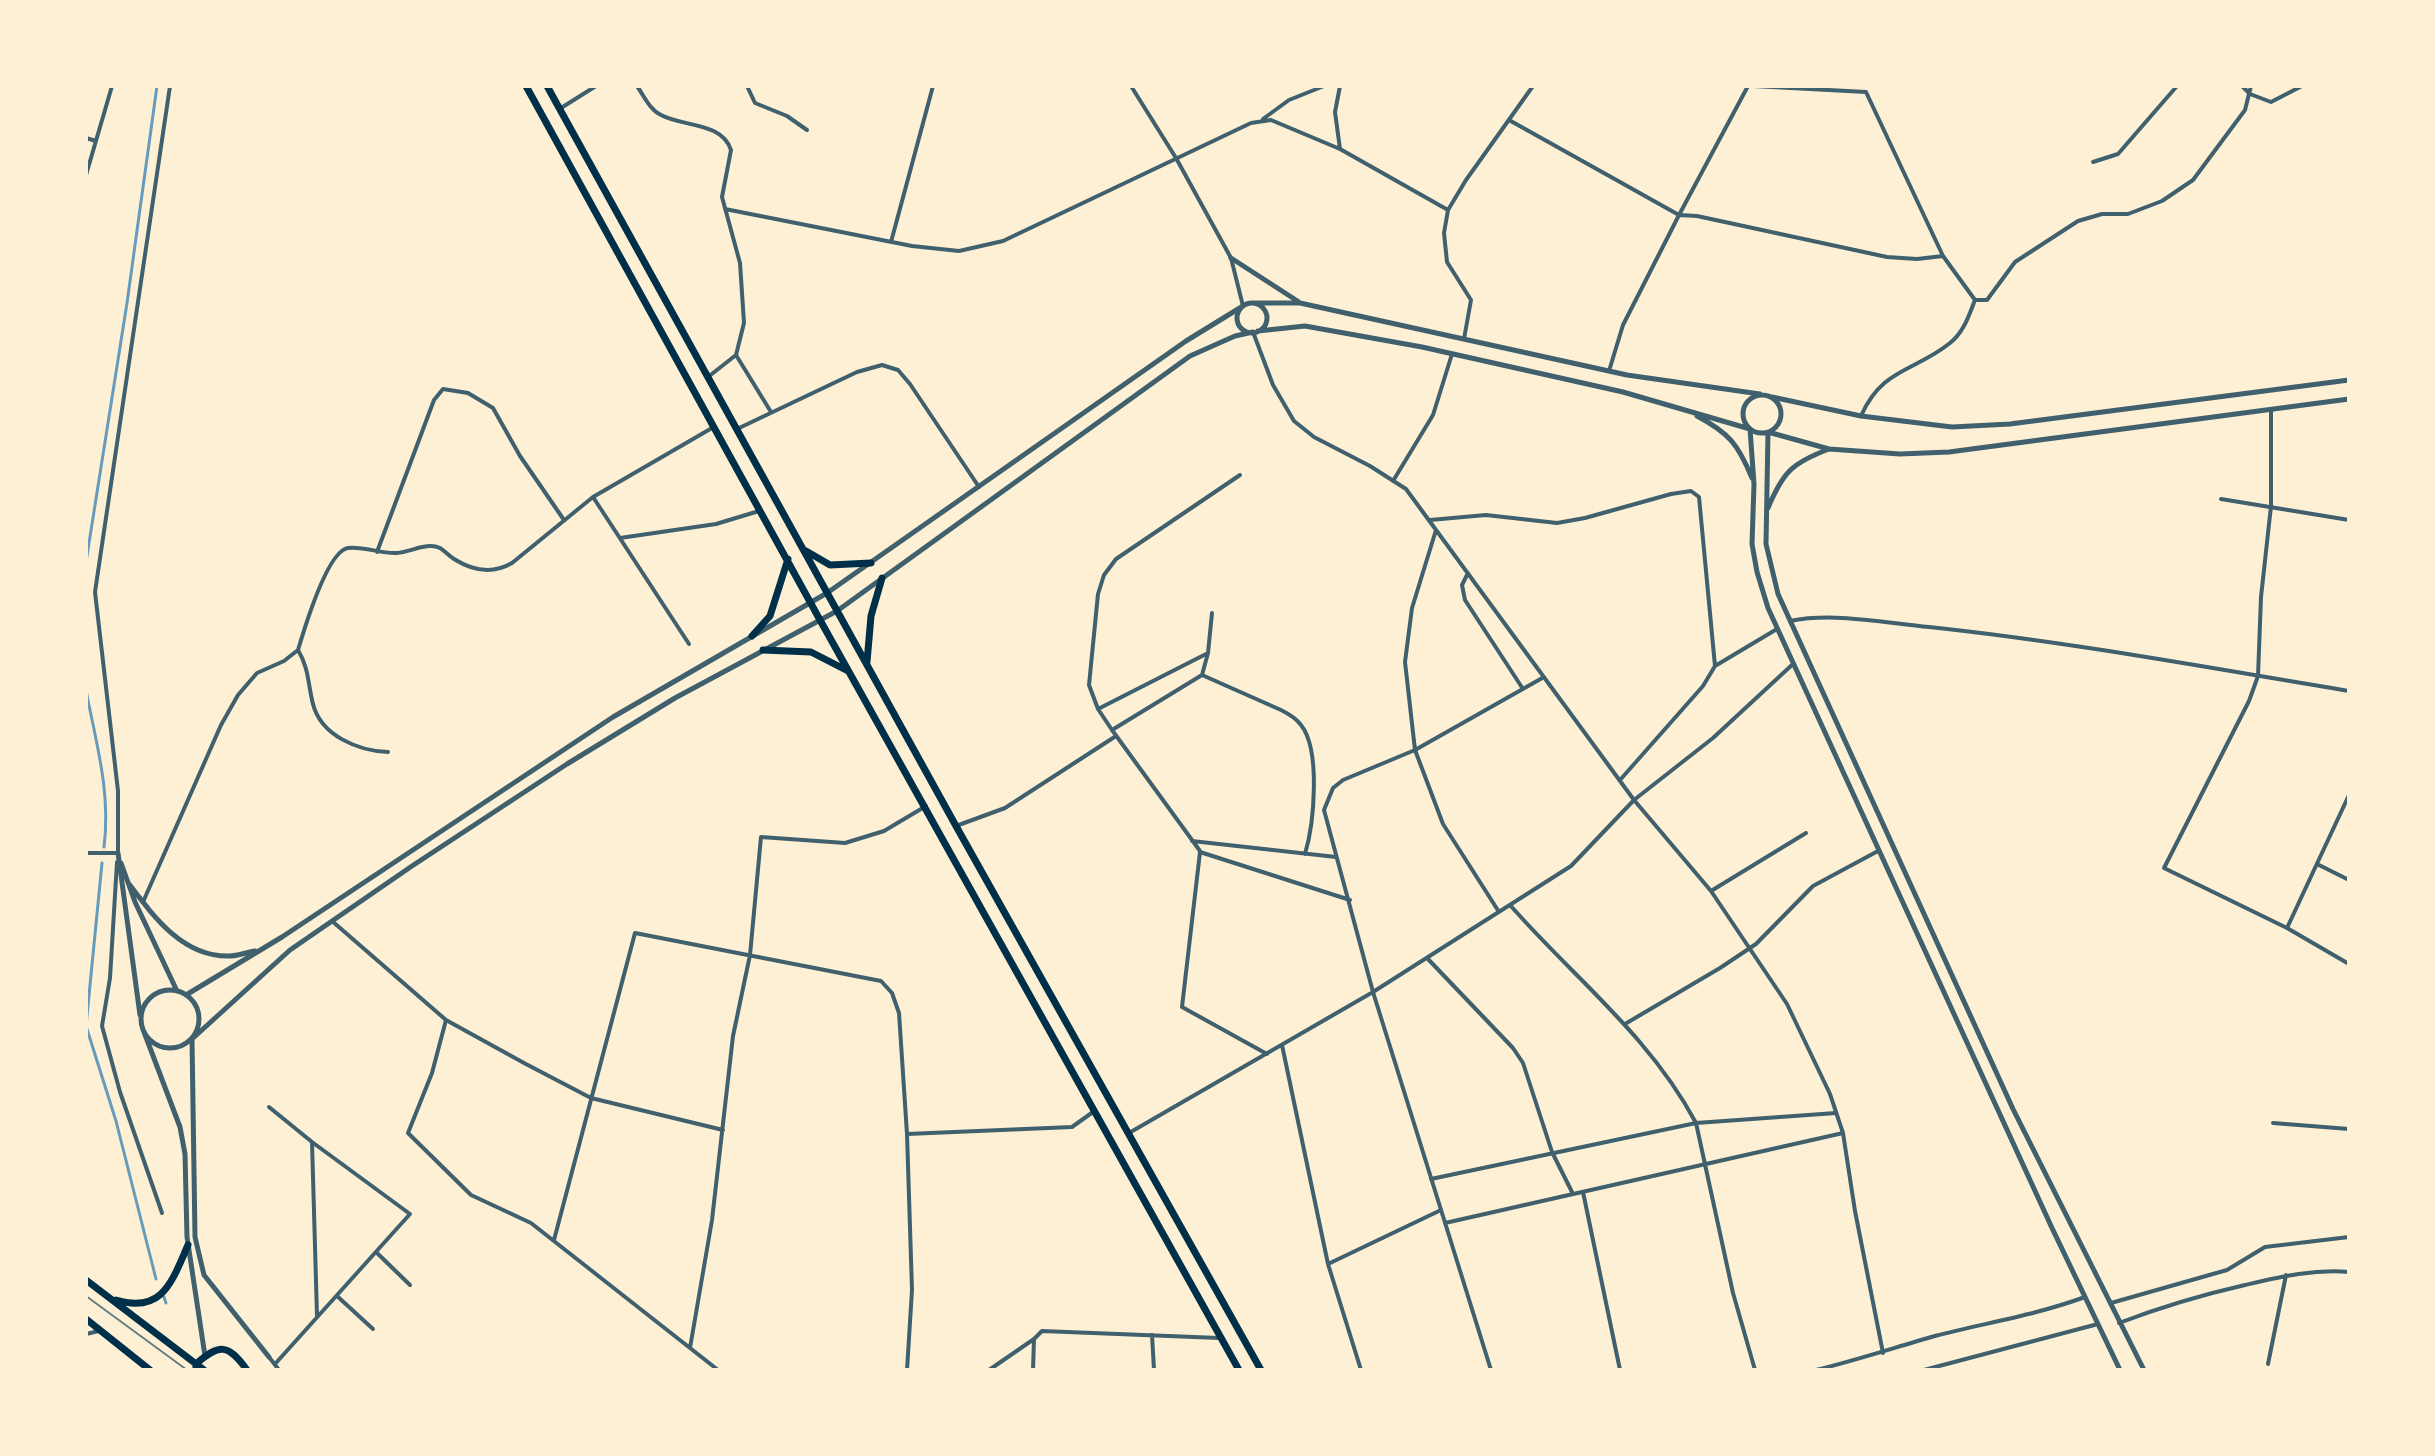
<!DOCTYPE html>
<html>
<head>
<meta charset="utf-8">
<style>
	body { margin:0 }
	#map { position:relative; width:2435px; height:1456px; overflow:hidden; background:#fdf0d5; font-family:Merriweather,serif }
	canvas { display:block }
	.frame { position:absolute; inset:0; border:88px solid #fdf0d5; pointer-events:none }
</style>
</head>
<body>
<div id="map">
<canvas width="2435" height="1456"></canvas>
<div class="frame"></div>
</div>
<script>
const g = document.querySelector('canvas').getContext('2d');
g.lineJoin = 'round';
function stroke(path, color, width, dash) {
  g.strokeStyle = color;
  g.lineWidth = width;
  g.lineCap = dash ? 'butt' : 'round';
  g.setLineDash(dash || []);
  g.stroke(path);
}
stroke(new Path2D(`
	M86,562L127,303L157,86
	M86,690C96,743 111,792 104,847
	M102,863L86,1026L116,1121L156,1279
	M164,1297L166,1303`), '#669bbc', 3);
stroke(new Path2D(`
	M637,86C644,96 650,110 661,115C683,127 722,122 731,150L722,197L740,263L744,323L736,355L708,377
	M747,86L755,103L787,116L807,130
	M1131,86L1176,158L1231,258L1243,306
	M1748,86L1679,215L1697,216L1887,257L1917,259L1943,256
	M1753,86L1866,92L1943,256L1975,300
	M2242,86L2250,94L2271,102L2302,86
	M561,108L596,86
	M1263,119L1289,100L1324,86
	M1509,120L1679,215L1623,325L1609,371
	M86,138L96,141
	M1340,149L1335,112L1340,86
	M2093,162L2118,154L2177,86
	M86,175L112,86
	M725,209L912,246L959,251L1003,241L1251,123L1271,120L1340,149L1448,210
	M891,242L933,86
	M1253,332L1273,385L1294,421L1314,437L1370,466L1406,489L1634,800L1711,891L1787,1004L1830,1094L1843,1133L1855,1211L1883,1353
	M1464,339L1471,300L1447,262L1444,233L1448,210L1466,180L1533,86
	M736,355L771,412
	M2271,410V506L2261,597L2258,676L2249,701L2164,868L2287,928L2349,964
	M1861,416C1882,368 1914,372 1950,343C1964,332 1969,315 1975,300H1987L2015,262L2078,221L2102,214H2128L2162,201L2193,180L2245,110L2251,86
	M737,429L857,372L882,365L898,370L910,384L979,487
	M1393,481L1433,415L1452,354
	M593,497L689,644
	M2221,499L2349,520
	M1430,520L1486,515L1557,523L1585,518L1671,494L1691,491L1699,497L1715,666
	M1436,530L1412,608L1405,662L1415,750L1343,780L1333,788L1324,810L1373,992L1491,1370
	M620,538L716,524L759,511
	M377,552L434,400L443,389L468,393L493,408L520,456L564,520
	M1468,573L1462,585L1465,600L1523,689
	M1790,621C1834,612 1885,623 1929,627C2070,642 2210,668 2349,691
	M298,650C309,668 308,685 313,704C321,736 359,751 388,752
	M1202,675L1281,710C1289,714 1296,718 1301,725C1321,750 1314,824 1305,854
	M1098,709L1208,653
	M1112,730L1098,709L1089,685L1098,594L1104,575L1116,559L1240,475
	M1620,780L1703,686L1715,666L1777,629
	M956,826L1005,808L1116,736
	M1192,841L1336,857
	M1200,851L1112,730L1202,675L1208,653L1212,613
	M86,853H118
	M118,853V791L95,592L170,86
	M117,862L110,978L102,1026L120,1092L162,1213
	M2317,864L2349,880
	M1711,891L1806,833
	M143,902L221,725L238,695L257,673L284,661L298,650C304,630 327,551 348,548C364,546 381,554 397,553C411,552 427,542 440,548C445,551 449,556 454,559C473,571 493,574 512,563L593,497L712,428
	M1510,905C1573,977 1650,1036 1696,1123L1733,1293L1755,1370
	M1499,912L1443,824L1415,750L1544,677
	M332,921L446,1020L524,1063L591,1098L723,1130
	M2287,928L2349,795
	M1427,958L1513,1048L1523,1063L1552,1152L1573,1194
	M446,1020L432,1073L408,1133L471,1195L531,1223L718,1370
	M1625,1024L1720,968L1756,944L1813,886L1878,851
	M1282,1045L1328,1264L1361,1370
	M1267,1054L1182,1007L1200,852L1350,900
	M269,1107L312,1142L410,1214L275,1364
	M2273,1123L2349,1129
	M1129,1133L1373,992L1571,866L1634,800L1713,738L1793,664
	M312,1142L317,1316
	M1431,1179L1696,1123L1836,1113
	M1583,1192L1620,1370
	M1445,1223L1843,1133
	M554,1240L635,933L881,981L892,993L899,1013L907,1134
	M376,1252L410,1285
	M1328,1264L1441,1210
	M337,1296L373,1329
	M2111,1303L2227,1270L2265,1247L2349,1237
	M2119,1323C2161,1307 2201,1295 2245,1285C2280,1277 2313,1269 2349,1272
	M86,1334L99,1331
	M1152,1335L1154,1370
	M690,1348L712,1220L733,1036L750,955L761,837L845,843L884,831L926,806
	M269,1357L279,1370
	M2268,1364L2286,1275
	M907,1370L912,1290L907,1134L1072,1127L1093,1112
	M989,1370L1034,1339
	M1033,1370L1034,1339L1042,1331L1219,1338
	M1816,1370C1857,1360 1896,1347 1935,1336C1985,1323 2036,1315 2085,1297
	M1924,1370L2098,1324`), '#3f606c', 4);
stroke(new Path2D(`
	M1231,258L1299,302
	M1252,303H1300L1627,375L1760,394
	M1237 318a15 15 0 1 1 30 0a15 15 0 1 1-30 0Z
	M1258,331L1305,326L1422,347L1623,392L1750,429L1754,484L1752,544L1757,572L1768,608L2052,1228L2120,1370
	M1743 414a19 19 0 1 1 38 0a19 19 0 1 1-38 0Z
	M1772,397L1861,416L1952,427L2010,424L2349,380
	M1697,416C1729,433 1738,444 1752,478
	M1768,508C1783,472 1792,463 1829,449
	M118,853L140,1015
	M121,863L135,902L177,991
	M129,884C154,917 183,957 229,956C238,956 247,952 255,951
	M141 1019a29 29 0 1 1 58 0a29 29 0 1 1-58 0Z
	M186,995L282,937L613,717L827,593L1186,341L1243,306
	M144,1032L180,1127L185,1154L187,1237L205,1356
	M269,1357L204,1275L195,1237L192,1039L290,950L412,866L567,764L675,698L837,611L1190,356L1235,336L1253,332
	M2144,1370L2013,1109L1778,594L1766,544L1768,432L1829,449L1900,454L1949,452L2349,399`), '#3f606c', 5);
stroke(new Path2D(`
	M526,86L820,620L1239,1370
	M547,86L956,826L1261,1370
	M806,551L830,565L871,563
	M752,636L770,616L788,559
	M763,650L811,652L848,671
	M867,662L871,616L882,578
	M86,1280L204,1370
	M116,1300C163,1314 172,1281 188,1245
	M86,1319L150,1370
	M196,1368V1364C220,1343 228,1344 247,1370`), '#003049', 7);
stroke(new Path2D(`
	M86,1296L187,1370`), '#657d81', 2);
</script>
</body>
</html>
